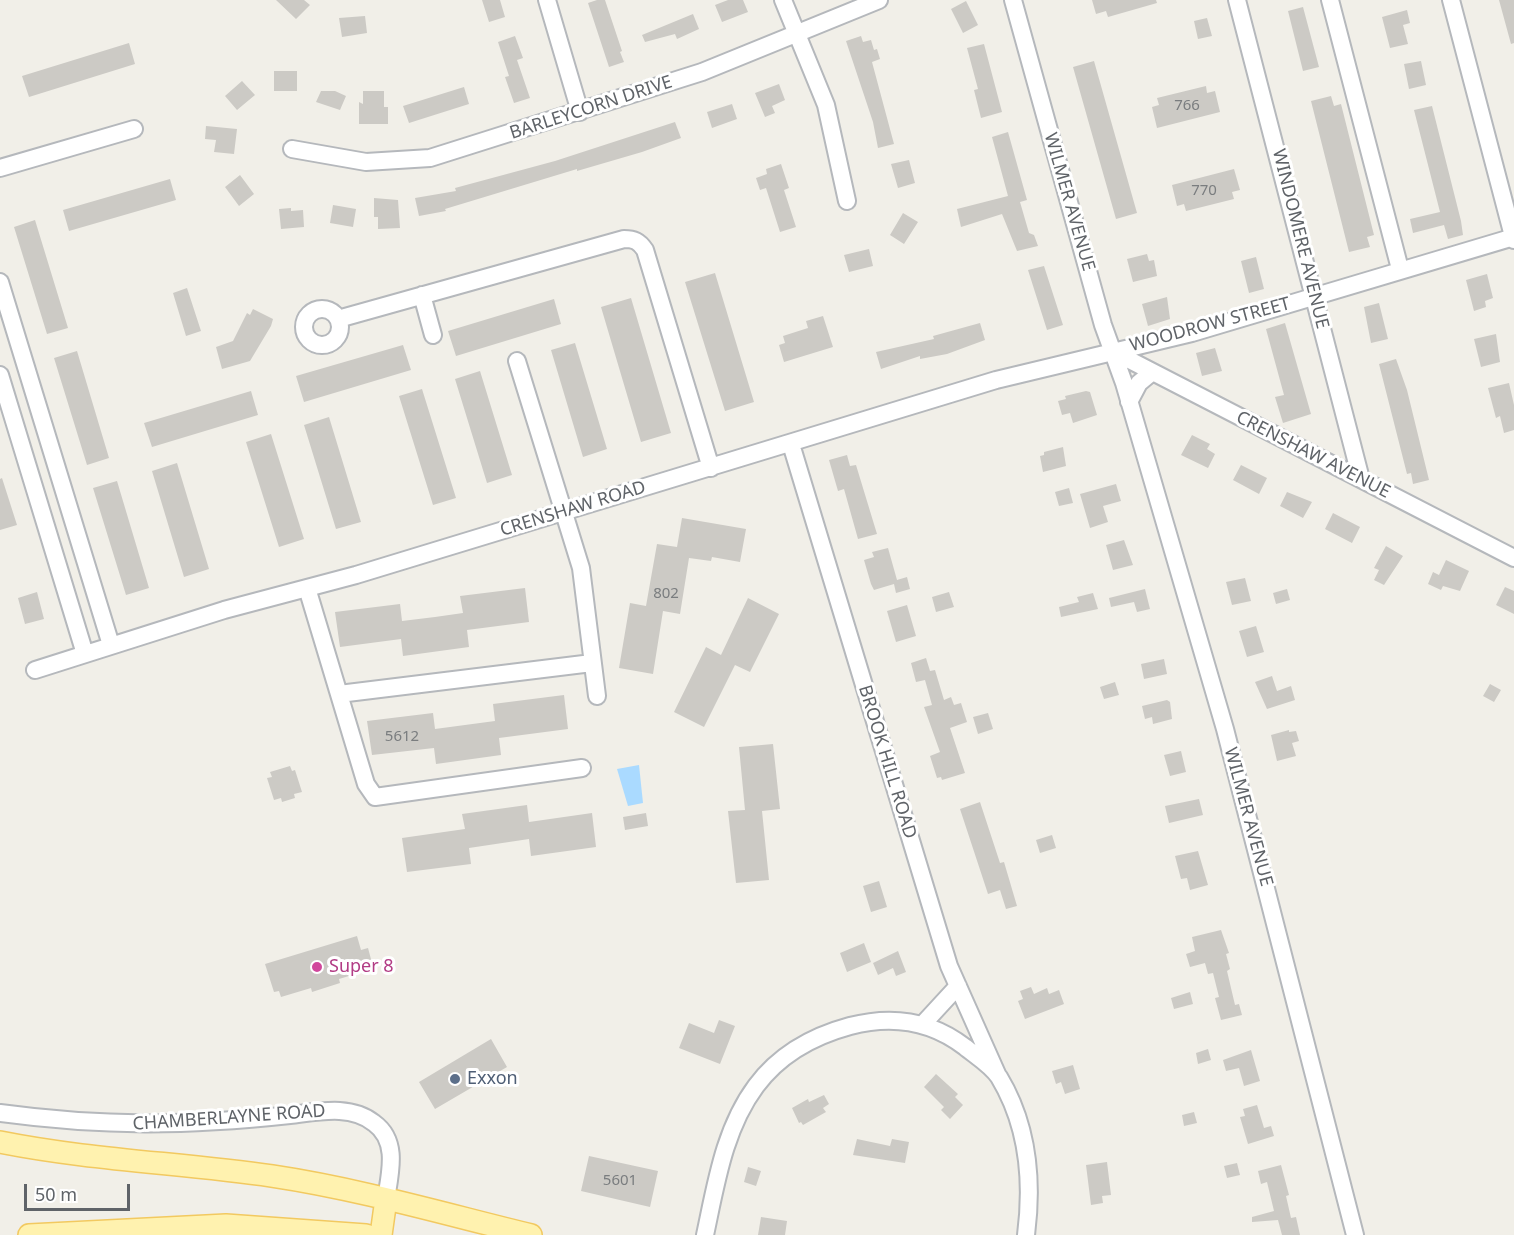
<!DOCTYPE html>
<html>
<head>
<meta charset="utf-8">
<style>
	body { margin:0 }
	#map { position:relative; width:1514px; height:1235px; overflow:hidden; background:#f1efe8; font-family:"Noto Sans",sans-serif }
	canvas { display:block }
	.scale { position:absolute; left:24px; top:1184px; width:106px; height:27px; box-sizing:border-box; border:3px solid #5f6368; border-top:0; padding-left:8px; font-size:18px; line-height:21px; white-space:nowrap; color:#5f6368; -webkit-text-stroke:4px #fff; paint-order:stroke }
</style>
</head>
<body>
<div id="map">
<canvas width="1514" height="1235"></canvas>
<div class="scale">50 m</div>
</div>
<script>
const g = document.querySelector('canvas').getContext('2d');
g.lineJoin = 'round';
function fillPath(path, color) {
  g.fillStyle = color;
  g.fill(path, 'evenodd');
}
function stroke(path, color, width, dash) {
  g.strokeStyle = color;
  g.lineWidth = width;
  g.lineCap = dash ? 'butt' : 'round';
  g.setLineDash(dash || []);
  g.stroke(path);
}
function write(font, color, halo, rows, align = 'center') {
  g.font = font + ' "Noto Sans",sans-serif';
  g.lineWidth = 6;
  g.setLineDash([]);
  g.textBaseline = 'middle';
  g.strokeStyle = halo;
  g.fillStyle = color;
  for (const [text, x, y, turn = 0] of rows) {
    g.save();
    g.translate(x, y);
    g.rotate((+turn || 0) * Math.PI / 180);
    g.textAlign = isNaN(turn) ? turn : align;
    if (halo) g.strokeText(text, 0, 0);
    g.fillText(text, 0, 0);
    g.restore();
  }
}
fillPath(new Path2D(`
	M639,765L643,803L628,806L617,769Z`), '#aadaff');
fillPath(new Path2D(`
	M276,0H304L310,5L296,19Z
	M482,0H500L505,17L489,22Z
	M597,0H605L622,51L620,52L624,62L609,67L588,3Z
	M728,0H743L748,12L722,22L715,5Z
	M1092,0H1156L1157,3L1108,17L1106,11L1096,14Z
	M1499,0H1514V43L1511,44Z
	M966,1L978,25L963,33L951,9Z
	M1303,7L1319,67L1303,71L1288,11Z
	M1407,10L1410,23L1403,25L1408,44L1390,48L1382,17Z
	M693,14L699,29L677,39L675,34L645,42L642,35Z
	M365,16L367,33L342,37L339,18Z
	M1207,18L1212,36L1198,39L1194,21Z
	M515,36L523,58L517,60L530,98L514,103L505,77L509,76L498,42Z
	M861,36L863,42L871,40L874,50L877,49L880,59L872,62L894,144L878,148L873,122L846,41Z
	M129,43L135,64L29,97L22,76Z
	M984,44L1002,112L981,118L974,90L978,89L967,48Z
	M1094,61L1137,213L1116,219L1073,67Z
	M1421,61L1426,85L1409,89L1404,64Z
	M274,71H297V91H274Z
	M242,81L255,95L237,110L225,96Z
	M779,84L785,100L772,106L775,113L765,117L755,93Z
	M1206,86L1207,93L1215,91L1220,112L1157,128L1152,107L1159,105L1157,98Z
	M464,87L469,104L409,123L403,106Z
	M321,91H335L346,96L340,110L316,102Z
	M363,91H384V107H388V124H359V102L363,104Z
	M1331,96L1334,106L1341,104L1374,235L1367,237L1370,247L1349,252L1311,101Z
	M732,104L737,119L712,128L707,112Z
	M1432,106L1461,221L1463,235L1448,239L1444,225L1413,233L1410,219L1440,212L1414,110Z
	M675,122L681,138L642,152L577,171V169L445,209L446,211L419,216L415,198L456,191L455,188L555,161Z
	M206,126L237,129L234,154L214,152L216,140L205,139Z
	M1008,132L1027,200L1020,202L1029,233L1034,235L1038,246L1017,251L1002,214L961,227L957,209L1008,196L992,137Z
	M909,160L915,183L898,188L891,164Z
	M781,164L789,188L784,190L796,227L780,232L766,188L760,190L756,178L767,174L766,169Z
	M1234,169L1240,190L1232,192L1234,199L1186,211L1184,204L1177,206L1172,185Z
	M240,175L254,194L239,206L225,187Z
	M170,179L176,200L69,231L63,210Z
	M374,198L398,200L400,228L378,229V217H374Z
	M333,205L356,209L353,227L330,223Z
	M291,208V211L303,210L304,227L281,229L279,209Z
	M903,213L918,222L904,244L890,235Z
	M35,220L68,328L47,334L14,227Z
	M869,249L873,266L849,272L844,255Z
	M1147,254L1149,261L1154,260L1157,276L1133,282L1127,259Z
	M1256,257L1264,289L1249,293L1241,261Z
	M1044,266L1063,325L1047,330L1028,270Z
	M715,273L754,402L725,411L685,282Z
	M1487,274L1493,298L1485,301L1486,307L1474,311L1466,280Z
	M187,288L201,331L186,336L173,293Z
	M1167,297L1170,319L1148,326L1142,304Z
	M631,298L671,433L641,442L601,307Z
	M554,299L561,324L456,356L448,331Z
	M1379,303L1388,339L1371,343L1364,307Z
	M253,309L273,319L271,326L250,361L222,369L216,347L233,341L247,313L250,315Z
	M823,316L833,347L784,362L779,345L785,343L783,336L808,328L806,321Z
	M980,323L985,340L947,354L920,359V356L881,369L876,352L934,339L933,336Z
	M1285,323L1311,414L1283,423L1275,397L1284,395L1266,329Z
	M1496,334L1500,362L1481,367L1474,339Z
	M575,343L607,449L583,457L551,350Z
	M403,345L411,370L304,402L296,376Z
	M1215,348L1222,371L1202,376L1196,353Z
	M77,351L109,458L87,465L54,358Z
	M1396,359L1407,390L1429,480L1413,484L1411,473L1407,474L1379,364Z
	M480,371L512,475L487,483L455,379Z
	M1509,383L1514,405V430L1504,433L1500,416L1496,418L1488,388Z
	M422,389L456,498L433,505L399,396Z
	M251,391L258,415L152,447L144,423Z
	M1086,391L1090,392L1097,415L1073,423L1070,413L1062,415L1058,401L1066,399L1065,396Z
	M329,417L361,522L336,529L304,425Z
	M271,434L304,539L279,547L246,442Z
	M1192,435L1210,444L1207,449L1215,454L1208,468L1181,455Z
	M1063,447L1066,466L1043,472L1040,456L1044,455V452Z
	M847,455L850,466L856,465L877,534L858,539L844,489L838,491L829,460Z
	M177,463L209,569L184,577L152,471Z
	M1241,465L1267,478L1259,494L1233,480Z
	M2,478L17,525L0,530V479Z
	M117,481L149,588L126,595L93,488Z
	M1116,484L1121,501L1103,506L1108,522L1090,528L1080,494Z
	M1069,488L1073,503L1059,506L1055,492Z
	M1287,492L1312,502L1303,518L1280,506Z
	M1333,513L1360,527L1352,543L1325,529Z
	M682,518L746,529L740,562L712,557L711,561L689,558L680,614L663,611L653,674L619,668L630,603L646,606L657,544L677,547Z
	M1124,540L1133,565L1113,570L1106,545Z
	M1386,546L1403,556L1384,585L1374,580L1379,570L1374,568Z
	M888,548L897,580L907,577L910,589L896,593L894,584L874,590L871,584L864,560L874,557L872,552Z
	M1446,560L1469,571L1460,591L1443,586L1441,590L1428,584L1433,572L1439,575Z
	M1245,578L1251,601L1232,605L1226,582Z
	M1505,587L1514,591V614L1496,605Z
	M525,588L529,622L467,630L469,647L403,656L401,639L340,647L335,612L400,604L402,621L435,617L463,613L460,596Z
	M1145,589L1150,609L1137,612L1134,602L1111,607L1109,598Z
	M1287,589L1290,600L1276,604L1273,593Z
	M37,592L44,619L25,624L18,598Z
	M949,592L954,607L936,612L932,597Z
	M1093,593L1098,609L1061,617L1059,607L1079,602L1077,597Z
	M748,598L779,614L750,672L735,665L704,727L674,712L706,647L721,655Z
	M907,605L916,636L896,642L887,611Z
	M1256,626L1264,652L1247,657L1239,631Z
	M926,658L930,671L935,670L944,700L951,697L954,705L961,703L967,722L950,728L965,773L942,780L941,777L937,778L930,756L940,752L924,707L932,705L925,680L916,682L911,663Z
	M1164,659L1167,674L1144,679L1141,664Z
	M1272,676L1277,691L1291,686L1295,700L1267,709L1255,682Z
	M1115,682L1119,695L1104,699L1100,687Z
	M1490,684L1501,690L1494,702L1483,696Z
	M564,695L568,729L499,738L501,755L436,764L434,748L372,755L367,721L433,713L435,729L495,721L493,704Z
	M1167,700L1170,702L1172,719L1153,724L1152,717L1145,719L1142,706Z
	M988,713L993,729L978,734L973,717Z
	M1289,730V732L1296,731L1299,741L1292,743L1296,756L1277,761L1271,735Z
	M773,744L780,809L762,811L769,880L736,883L728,811L745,810L739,747Z
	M1181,751L1186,772L1170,776L1164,755Z
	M290,766L292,771L295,770L302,792L294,794L295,798L282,802L281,798L274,800L267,778L272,777L270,772Z
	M1199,799L1203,815L1169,823L1165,806Z
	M980,802L1000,863L1004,862L1017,906L1006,909L1000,890L988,894L960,809Z
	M527,805L529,822L592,813L596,847L531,856L529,839L469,848L471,864L407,872L402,838L465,829L462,814Z
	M646,813L648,826L625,830L623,817Z
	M1052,835L1056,848L1040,853L1036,840Z
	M1198,851L1208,885L1190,890L1187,878L1181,879L1175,856Z
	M879,881L887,907L871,912L863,886Z
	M1221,930L1229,953L1226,954L1230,969L1227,971L1235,1005L1239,1004L1242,1015L1221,1020L1215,998L1219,997L1213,973L1208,974L1205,963L1190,967L1186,954L1195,951L1192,937Z
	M357,936L361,950L368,948L372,963L367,964L369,970L339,979L340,983L312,992L311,988L281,997L279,991L274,992L265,964Z
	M864,943L871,962L847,972L840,953Z
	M898,951L906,972L896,976L893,968L878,975L873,963Z
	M1031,987L1034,994L1047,988L1049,994L1059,990L1064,1004L1025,1019L1018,1001L1023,999L1020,991Z
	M1190,992L1193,1004L1174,1009L1171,998Z
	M719,1020L735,1026L720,1064L679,1048L689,1023L714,1033Z
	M491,1039L507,1067L435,1109L419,1082Z
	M1208,1049L1211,1060L1198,1064L1196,1053Z
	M1251,1050L1260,1081L1244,1086L1239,1068L1226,1071L1223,1060Z
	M1073,1065L1080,1089L1065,1094L1061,1082L1056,1084L1052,1071Z
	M936,1074L958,1094L955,1097L963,1105L950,1119L941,1110L944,1107L924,1087Z
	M824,1095L829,1104L823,1108L826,1112L803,1125L801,1122L799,1123L792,1108L808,1099L809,1102Z
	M1257,1105L1264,1128L1271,1126L1274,1136L1248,1144L1240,1117L1245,1116L1243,1109Z
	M1194,1112L1197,1123L1184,1126L1182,1115Z
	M857,1139L890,1146L892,1139L909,1142L905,1163L853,1155Z
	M589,1156L658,1171L650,1207L581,1191Z
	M1107,1162L1111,1195L1102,1196L1103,1203L1091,1205L1086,1165Z
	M1237,1163L1240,1175L1227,1178L1224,1166Z
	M1281,1165L1289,1195L1286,1196L1291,1218L1296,1217L1300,1235H1282L1278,1220L1252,1222V1217L1274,1211L1267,1182L1261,1184L1258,1171Z
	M748,1167L761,1171L756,1186L744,1182Z
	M761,1217L787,1221L785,1235H758Z`), '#cccac5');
const minor = new Path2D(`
	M547,0L580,112
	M783,0L826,105L847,201
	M1013,0L1103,325L1124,383L1225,729L1355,1235
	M1237,0L1361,479
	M1330,0L1400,269
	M1451,0L1514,240
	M292,149L366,162L430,158L702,72L879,0
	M0,168L134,129
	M0,282L111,645
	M422,295L433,335
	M304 327a18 18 0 1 1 36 0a18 18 0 1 1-36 0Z
	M338,319L624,239C634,239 639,241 645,250L711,468
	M1112,351L1514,558
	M517,361L581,568L597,696
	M0,375L85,654
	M1129,402L1139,383L1151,373
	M791,444L949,966L998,1076
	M307,588L366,784L375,797L582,768
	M35,670L224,610L356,575L996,380L1192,333L1514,237
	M339,694L592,663
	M923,1024L958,986
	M0,1113C103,1127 187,1126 290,1115C317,1112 351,1104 374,1123C399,1141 390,1173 386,1199
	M705,1235C716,1184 724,1129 756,1086C779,1055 813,1036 850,1026C892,1015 930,1020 965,1047C976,1056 991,1065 999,1077C1028,1125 1033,1181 1026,1235`);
const major = new Path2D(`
	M0,1142C90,1160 182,1163 272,1176C359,1189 445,1214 531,1235
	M29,1235L226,1225L366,1235
	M381,1235L386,1199`);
stroke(minor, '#b5b8bc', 20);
stroke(major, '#f2c960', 24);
stroke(minor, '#fff', 16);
stroke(major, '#fff2af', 21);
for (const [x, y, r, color] of [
	[317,967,6,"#d1479c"],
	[455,1079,6,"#5c6f8a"]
]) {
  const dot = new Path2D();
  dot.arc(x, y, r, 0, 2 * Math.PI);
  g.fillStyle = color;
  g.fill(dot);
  stroke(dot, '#fff', 2);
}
write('15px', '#7a7d7f', null, [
	["766",1187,106],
	["770",1204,191],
	["802",666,594],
	["5612",402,737],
	["5601",620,1181]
]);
write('18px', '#5f6368', '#fff', [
	["BARLEYCORN DRIVE",591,108,-18],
	["WILMER AVENUE",1069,202,74],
	["WINDOMERE AVENUE",1300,239,76],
	["WOODROW STREET",1210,325,-15],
	["CRENSHAW AVENUE",1313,455,27],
	["CRENSHAW ROAD",573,509,-17],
	["BROOK HILL ROAD",887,762,73],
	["WILMER AVENUE",1248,817,75],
	["CHAMBERLAYNE ROAD",229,1118,-4]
]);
write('18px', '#b23c85', '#fff', [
	["Super 8",329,967]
], 'left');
write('18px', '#4e5e75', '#fff', [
	["Exxon",467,1079]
], 'left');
</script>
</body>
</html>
